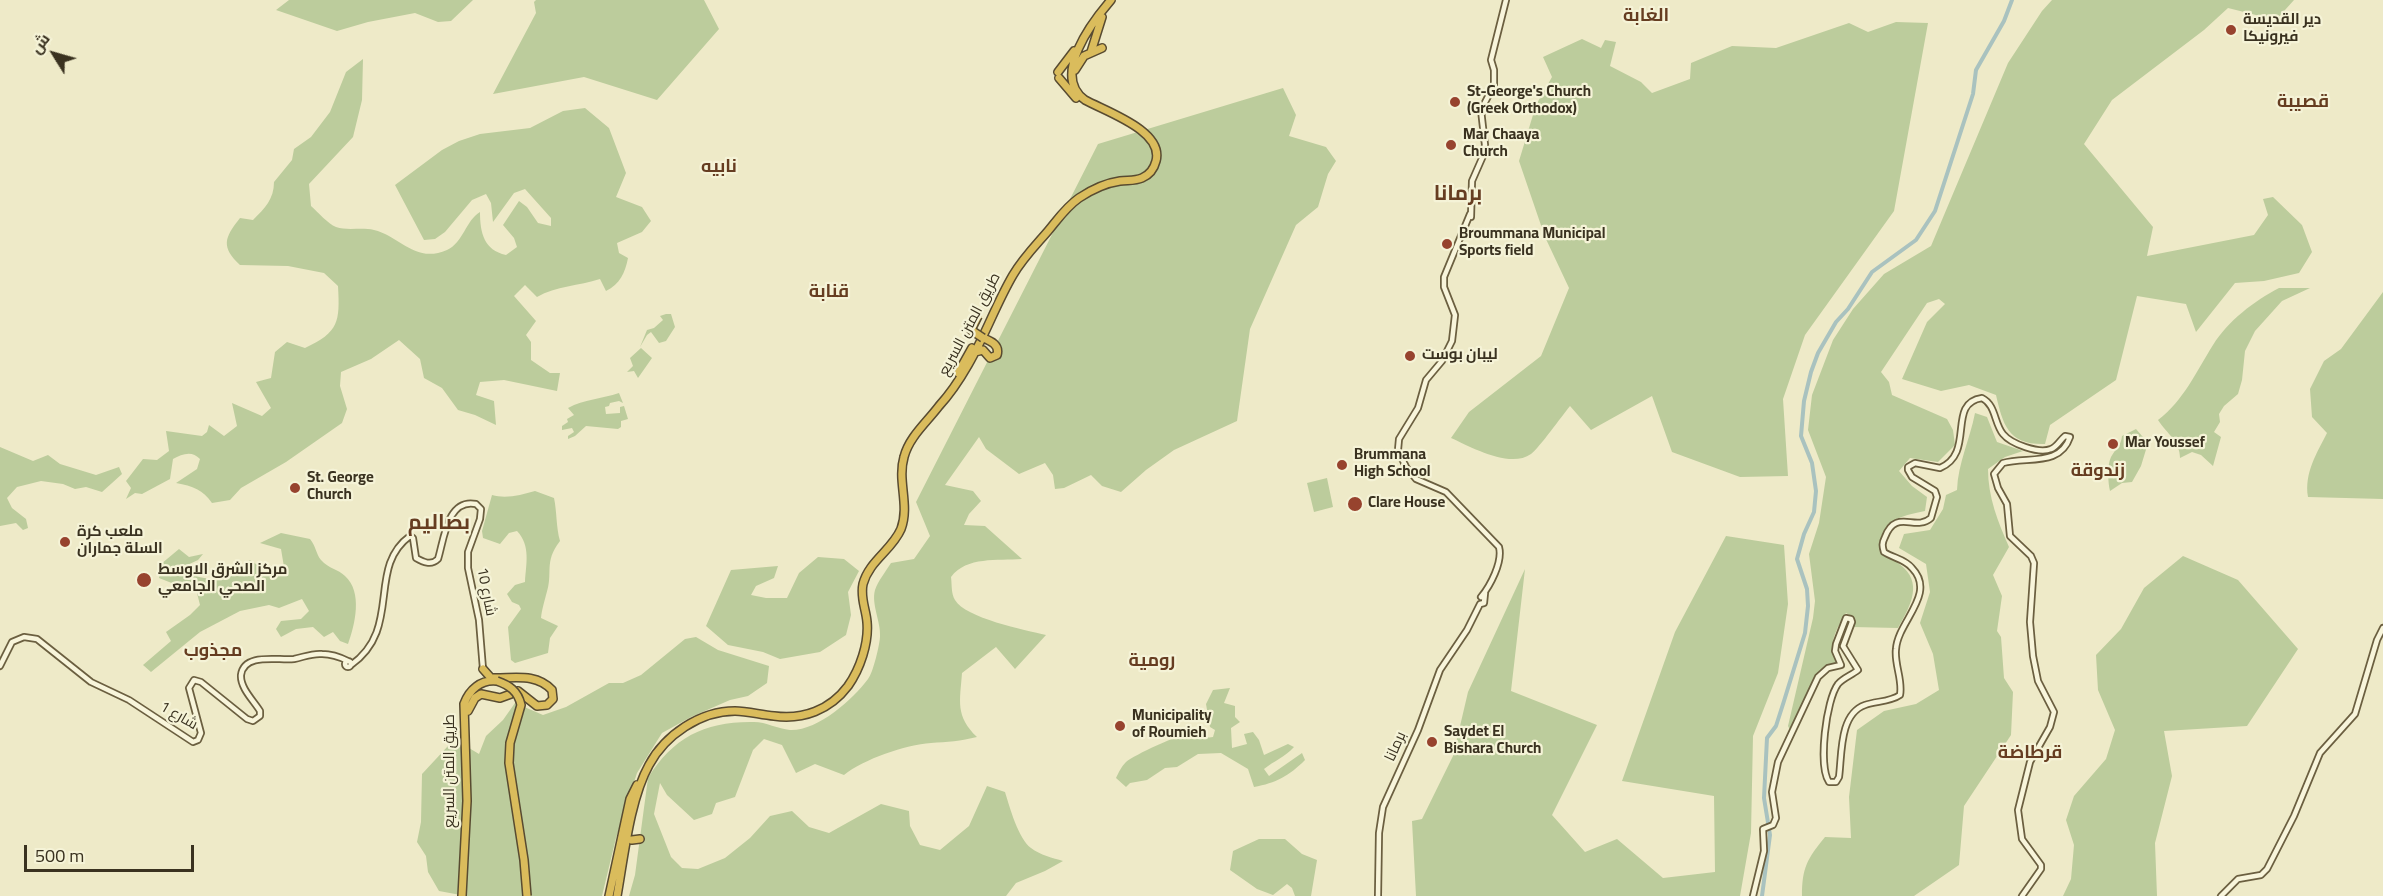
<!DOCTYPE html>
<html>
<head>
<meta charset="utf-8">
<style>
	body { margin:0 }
	#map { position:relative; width:2383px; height:896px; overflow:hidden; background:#eeeac8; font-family:Georgia,Cairo,serif }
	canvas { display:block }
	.north { position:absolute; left:24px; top:24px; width:60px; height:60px; -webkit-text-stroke:4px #f5f3d7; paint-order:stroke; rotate:307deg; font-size:16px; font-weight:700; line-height:24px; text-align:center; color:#3a3220 }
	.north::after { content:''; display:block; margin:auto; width:21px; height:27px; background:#3a3220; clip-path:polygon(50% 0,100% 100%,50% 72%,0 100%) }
	.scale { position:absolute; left:24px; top:845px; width:170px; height:27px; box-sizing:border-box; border:3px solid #3a3220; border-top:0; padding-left:8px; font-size:18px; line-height:21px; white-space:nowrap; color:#3a3220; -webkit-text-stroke:4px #f5f3d7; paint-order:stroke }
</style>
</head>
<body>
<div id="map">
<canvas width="2383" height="896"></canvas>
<div class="north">ش</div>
<div class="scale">500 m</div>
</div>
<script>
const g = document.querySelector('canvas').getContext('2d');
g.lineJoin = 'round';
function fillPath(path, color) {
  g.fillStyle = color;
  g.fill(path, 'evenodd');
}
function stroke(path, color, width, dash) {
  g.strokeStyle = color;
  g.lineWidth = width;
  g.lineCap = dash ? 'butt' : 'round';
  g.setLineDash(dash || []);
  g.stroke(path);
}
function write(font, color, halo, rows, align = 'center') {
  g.font = font + ' Georgia,Cairo,serif';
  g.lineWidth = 4.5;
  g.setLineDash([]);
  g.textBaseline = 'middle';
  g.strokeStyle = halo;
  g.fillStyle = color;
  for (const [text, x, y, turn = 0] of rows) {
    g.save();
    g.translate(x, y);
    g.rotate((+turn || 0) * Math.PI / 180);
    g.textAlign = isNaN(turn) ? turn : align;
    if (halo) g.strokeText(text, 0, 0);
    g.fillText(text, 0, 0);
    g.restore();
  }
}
fillPath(new Path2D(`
	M289,0H473L451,21L438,22L415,13L368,22L337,31L276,10Z
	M536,0H704L719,29L657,100L584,77L493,94L536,13L534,2Z
	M2052,0H2294L2276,20L2228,8L2204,30L2112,100L2084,144L2153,227L2147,256L2254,235L2268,215L2263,199L2273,197L2302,225L2312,252L2299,273L2264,281L2235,283L2196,332L2186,304L2137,296L2116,380L2050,425L2045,444C2008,445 2003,425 1996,395L1969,385L1941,391L1902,379L1927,322L1945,304L1939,299L1927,303L1881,372L1889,382L1892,395L1947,419L1953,430L1955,445L1938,462L1910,458L1899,471L1912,486L1927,497L1925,511C1899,517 1884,518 1879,547C1887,558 1895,559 1904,568C1923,586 1908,610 1898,628L1853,627L1854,618L1846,613C1837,628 1826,646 1837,662L1819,671L1790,730L1788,726L1813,618L1815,601L1809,554L1819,523L1826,477L1808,430L1812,395L1833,340L1853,309L1884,274L1931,246L2008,63L2042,11Z
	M1896,22L1928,23L1894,211L1805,335L1783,399L1788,476L1740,477L1672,452L1652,396L1591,430L1570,406C1561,417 1540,447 1531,454C1510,469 1471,447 1451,438L1469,412L1541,356L1569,288L1545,237L1519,161L1536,105L1552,77L1543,57L1582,39L1601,48L1605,40L1616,42L1610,66L1641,82L1652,93L1690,79L1691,63L1732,46L1776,48L1849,23L1868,32Z
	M363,59L362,100L353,137L309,184L311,206C318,212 328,224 336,227C347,231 362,227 374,230C400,236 415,264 447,250C463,243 466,220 480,212C480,233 484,250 506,255L517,247L514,238L503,225L519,201L527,207L538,223L551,226V218L525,189L514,193L493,222L491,203L486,194L472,200L445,232L435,239L424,240L395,185L442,150L459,141L480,134L530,128L563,111L585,108L609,128L626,173L616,197L642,207L651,221L642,232L617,243L619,253L628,258C625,273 620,284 606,291L600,279C579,286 556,286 537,297L525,285L514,296L536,321L526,335L531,342V360L550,373H560L557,391L504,380L480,382L476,395L494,401L496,425L475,415L458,410L442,388L424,378L420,359L399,340L371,359L341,372L340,386L347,409L342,423L286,462L241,488L230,500L212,503C203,490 193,486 176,483L197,469L200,459C192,450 182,454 173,459L170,479L142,494L135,493L126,499L131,488L126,481L143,459L157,460L169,451L166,431L202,436L207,432L209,425L224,436L237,426L232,403L262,416L271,408L256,382L271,378L275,352L287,342L305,348C339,332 340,322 338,286L324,273L288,266L240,265C221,247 224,238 240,218L253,220C265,208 274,199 274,182L292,160L294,149L311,137L330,112L346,72Z
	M1283,88L1296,115L1289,136L1326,147L1336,161L1328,174L1318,207L1296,225L1250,329L1237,421L1174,450L1146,470L1121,492L1102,486L1091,475L1064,488L1055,489L1053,475L1045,463L1019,474L986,449L979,437L945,485L973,491L981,501L969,514L964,525L985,526L1022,559C997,561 967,556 951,577C952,584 951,594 955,600C965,618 1025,630 1046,635L1015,669L996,647L962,673C960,701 955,716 977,737C961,741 947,742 931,743C905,745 864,759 844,775L815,764L796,773L782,745L764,739L753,750L735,797L716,803L712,814L694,820L667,795L660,783L654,814L671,857L682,868L698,869L725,858L750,838L770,816L792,811L809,827L829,833L881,804L909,811L910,826L920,845L940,850L969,826L987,786L1005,792C1010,808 1018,838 1031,848C1040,855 1053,858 1063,861L1045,871L1016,883L1006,896H629L635,875L648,778C673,737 706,721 754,722C766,722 778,729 790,730C818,731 852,700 868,679C873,673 880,644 880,636C881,622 871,604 875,590C878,581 886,571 891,563L914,559L930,536L916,502L1098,144Z
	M2279,288H2310L2282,301L2255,331L2245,351L2242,380L2238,394L2224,406L2219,414L2220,422L2214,432L2221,437L2213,466L2201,455L2192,452L2180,458C2180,441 2167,434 2158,420C2184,400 2196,372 2213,345C2228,321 2254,301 2279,288Z
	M2383,292V499L2308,497C2304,473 2317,453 2327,433L2312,417L2310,389L2324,361L2341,349Z
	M666,314H671L675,327L666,341L659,343L651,332L647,335L640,347L647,330L654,328L663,320L660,316Z
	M641,348L652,358L638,378L634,371L627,372L633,366L630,358Z
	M619,393L623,403L619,401L610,403L609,406L605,407L606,414L620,413V407L624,406L628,419L621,421V427L618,429L586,426L575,436L568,439V436L574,432L572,428L562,430V426L568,422L567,419L574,415L568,408C584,399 602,399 619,393Z
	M1975,413L1987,417L1997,442L2023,451L2005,457L1988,469C1988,497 1998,522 2009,547L1993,575L2002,596L1997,631L2001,637L2004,678L2013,692L2011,735L1964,806L1959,865L1914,896H1802C1802,868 1807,859 1825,837L1851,838L1849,797L1857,730L1884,711L1916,704L1939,690L1933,654L1920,623L1930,592L1926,564L1899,548L1904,534L1930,530L1943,509L1946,495L1957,490C1958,463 1970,439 1975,413Z
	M2136,429L2148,443L2141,466L2132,482L2122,483L2110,491C2108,483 2107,465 2111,457C2116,448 2121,446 2122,436Z
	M0,447L33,461L48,455L60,464L96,475L119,467L122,474L102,492L86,487L75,489L63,484L41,481L17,487L7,498L12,508L26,519L28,528L23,530L16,523L0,526Z
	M1327,478L1333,507L1314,512L1307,483Z
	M535,491L554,498C557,512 556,527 560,541C543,563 554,572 546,595C544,603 542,609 541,618L558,626L550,638L548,653L515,663L511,660L508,627L521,609L519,605L512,602L507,594L515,585L525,582C526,564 531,546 517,531L509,533L500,544L483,538L482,531L492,495C506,499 521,495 535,491Z
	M281,533L310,539C316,546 316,554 321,560C329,569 338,569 345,576C363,592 355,625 348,644L340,641L333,632L324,637L313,627L296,629L281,637L276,629L281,621L301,619L309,611L302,599L279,608L269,605L240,611L200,632L151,672L143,665L171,641L166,632L190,615L200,605L197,593L159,578L161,564L179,549L189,557L203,554L198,560L183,567C194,580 215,581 230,576C237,573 244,565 250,560L268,572L284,567L281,549L260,543Z
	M1726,536L1784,545L1788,604L1778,673L1753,736L1751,833L1740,896H1416L1412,821L1422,819L1453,756L1468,692L1525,569L1511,691L1597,725L1552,815L1585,852L1617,839L1663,878L1715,872L1714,796L1622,781L1675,632Z
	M2183,556L2238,580L2298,649L2247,726L2164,731L2172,776L2155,843L2157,896H2063L2071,879L2074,845L2066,820L2074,796L2106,759L2115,730L2098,690L2096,655L2121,629L2144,588Z
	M818,557L844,559L859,571L848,592L851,615L846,635L820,652L780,659L763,652L728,645L706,626L731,570L778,566L774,578L756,586L751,595L766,598H787L799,573Z
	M696,637L718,650L769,666L767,683L748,696L730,700L691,717L662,733L637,773L616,838L602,896H466L439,891L428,872L426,856L417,842L421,822L422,774L448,746L469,748L479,754L486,736L503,720L515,703L543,715L566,707L609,683H623L641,675L685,639Z
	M1230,688L1224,703L1235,706V717L1240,722L1231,728L1232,748L1247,744L1244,734L1253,732L1259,740L1264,755L1288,744L1294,747C1285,757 1274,761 1264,769L1269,776L1302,753L1305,760C1289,776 1276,783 1254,787L1248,769L1221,753L1198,754L1177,767L1165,768L1147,780L1130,783L1126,787L1116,778C1119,772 1121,767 1126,762C1134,755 1180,734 1190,733C1198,733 1204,739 1213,737L1215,730L1210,727L1206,704L1213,690Z
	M1259,839H1285L1302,854L1317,860L1311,896H1295L1292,888L1287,884L1273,895L1257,889L1230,870L1233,851Z`), '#bccc9c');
stroke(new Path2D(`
	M1762,896L1770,835L1764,798L1767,738L1776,726L1784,701L1805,633L1808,606L1807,589L1797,559L1804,534L1814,512L1816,491L1812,463L1801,436L1804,401L1811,372L1818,353L1836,322L1848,309L1872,272L1916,240L1935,211L1973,94L1976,70L2004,21L2012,0`), '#a9c2bf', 4);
const secondary = new Path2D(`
	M1470,214L1444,277V287L1455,315L1452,341L1442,361L1426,380L1418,408L1399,439L1398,450L1406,467L1416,479L1446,492L1499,547C1503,562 1490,586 1481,597
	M1471,217L1472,181L1483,156L1485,145L1481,110L1494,85V70L1491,60L1506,0
	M345 664a3 3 0 1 1 6 0a3 3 0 1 1-6 0Z
	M351,665C403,628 366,568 410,536L413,538L416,558C423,562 431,566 438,559C444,540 447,498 476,504L481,509L480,519L468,552V568L479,620L483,669
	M0,666L12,642L24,637L37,639L91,682L129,700L193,742L198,740L201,733L189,688L194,680L201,682L247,719L253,721L260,716V711C254,701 240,688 241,675C244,652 279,661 294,659C304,657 312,653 322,654C331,654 340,657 348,661
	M1378,896L1379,833L1383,807L1418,730L1440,670L1467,630L1480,604L1484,603L1485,593
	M1753,896L1764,851L1763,829L1773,825L1776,818L1772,792L1778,762L1818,677L1828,668L1841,665L1835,651L1836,644L1846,618L1851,619L1852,622L1843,646L1858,670C1852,675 1843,678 1838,684C1826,700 1818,766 1829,782H1836L1839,777C1842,755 1839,714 1865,705C1876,701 1890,702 1900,695C1903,680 1894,664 1896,649C1898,621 1937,594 1912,568C1905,559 1893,558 1884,552C1882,546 1882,543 1885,537C1896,508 1915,532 1931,518L1937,497L1935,491L1912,477L1908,470V467L1915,463L1940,468C1976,453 1946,403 1982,398C1996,405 1994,423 2003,434C2011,444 2039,454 2051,449C2057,447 2060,440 2065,436L2070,437C2060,467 2027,456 2003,463L1994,474L1998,488L2007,504L2010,536L2031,556L2034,563L2030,622L2033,656L2038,681L2054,712L2050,727L2030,762L2018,810L2022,839L2041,865V869L2022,896
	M2221,896L2238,879L2261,875L2267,869L2294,816L2320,753L2355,714L2377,640L2383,628`);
const highway = new Path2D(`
	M1091,52L1102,17
	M1075,70L1084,56L1102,48
	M1058,72L1074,51
	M1059,78L1076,98
	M975,352L983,350L990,358L997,355C1000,345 991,341 983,338
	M958,373L972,348
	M483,669L491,678C512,679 535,672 552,690L553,699L547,705L537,706L518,691
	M468,711L475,698L481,694L500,698L511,694
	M632,840L640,839
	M462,896L467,801L464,704C469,690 481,679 497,681
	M609,896L630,799L637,785
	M617,896C624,857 630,799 649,765C665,735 700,711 735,711C748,711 761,715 774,716C803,720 830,710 848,686C860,669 869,643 867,622C866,609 860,598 863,584C869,561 892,550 901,529C910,505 897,481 904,457C909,437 927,422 939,406C950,394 960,379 968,365C985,336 996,304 1013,275C1023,258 1036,245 1048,231C1058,219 1066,207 1079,198C1091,190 1106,183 1120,181C1128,180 1135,181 1142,178C1149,175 1154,169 1156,161C1164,131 1107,112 1085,100C1051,76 1092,22 1111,0`);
stroke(secondary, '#6b5f40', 8);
stroke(highway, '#584b31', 10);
stroke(secondary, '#f8f5db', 4.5);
stroke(highway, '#dabc5c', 7);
const highwayBridge = new Path2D(`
	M978,316L971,330L983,338
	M497,681C509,685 518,691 521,705L510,743L509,763L524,860L527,896`);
stroke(highwayBridge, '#584b31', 10, []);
stroke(highwayBridge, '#dabc5c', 7);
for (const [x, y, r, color] of [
	[2231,30,6,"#97432e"],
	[1455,102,6,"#97432e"],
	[1451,145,6,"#97432e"],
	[1447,244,6,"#97432e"],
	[1410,356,6,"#97432e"],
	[2113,444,6,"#97432e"],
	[1342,465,6,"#97432e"],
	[295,488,6,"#97432e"],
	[1355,504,8,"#97432e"],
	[65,542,6,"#97432e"],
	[144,580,8,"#97432e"],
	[1120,726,6,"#97432e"],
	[1432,742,6,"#97432e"]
]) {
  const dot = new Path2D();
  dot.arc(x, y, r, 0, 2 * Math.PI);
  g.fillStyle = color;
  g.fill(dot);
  stroke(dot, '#f5f3d7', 2);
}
write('bold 15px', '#3a3220', '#f5f3d7', [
	["دير القديسة",2243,21],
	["فيرونيكا",2243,38],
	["St-George's Church",1467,93],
	["(Greek Orthodox)",1467,110],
	["Mar Chaaya",1463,136],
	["Church",1463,153],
	["Broummana Municipal",1459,235],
	["Sports field",1459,252],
	["ليبان بوست",1422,356],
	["Mar Youssef",2125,444],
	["Brummana",1354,456],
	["High School",1354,473],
	["St. George",307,479],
	["Church",307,496],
	["Clare House",1368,504],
	["ملعب كرة",77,533],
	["السلة جماران",77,550],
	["مركز الشرق الاوسط",158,571],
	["الصحي الجامعي",158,588],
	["Municipality",1132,717],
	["of Roumieh",1132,734],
	["Saydet El",1444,733],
	["Bishara Church",1444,750]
], 'left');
write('15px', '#3a3220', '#f5f3d7', [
	["طريق المتن السريع",971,325,-62],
	["شارع 10",485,592,79],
	["شارع 1",178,717,30],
	["برمانا",1397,747,-66],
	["طريق المتن السريع",451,771,-90]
]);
write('bold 18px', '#663d21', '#f5f3d7', [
	["الغابة",1646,17],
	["قصيبة",2303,103],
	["نابيه",719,168],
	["قنابة",829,293],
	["زندوقة",2098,472],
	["مجذوب",213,652],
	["رومية",1152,662],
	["قرطاضة",2030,754]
]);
write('bold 21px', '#663d21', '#f5f3d7', [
	["برمانا",1458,196],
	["بصاليم",439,525]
]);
</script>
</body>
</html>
